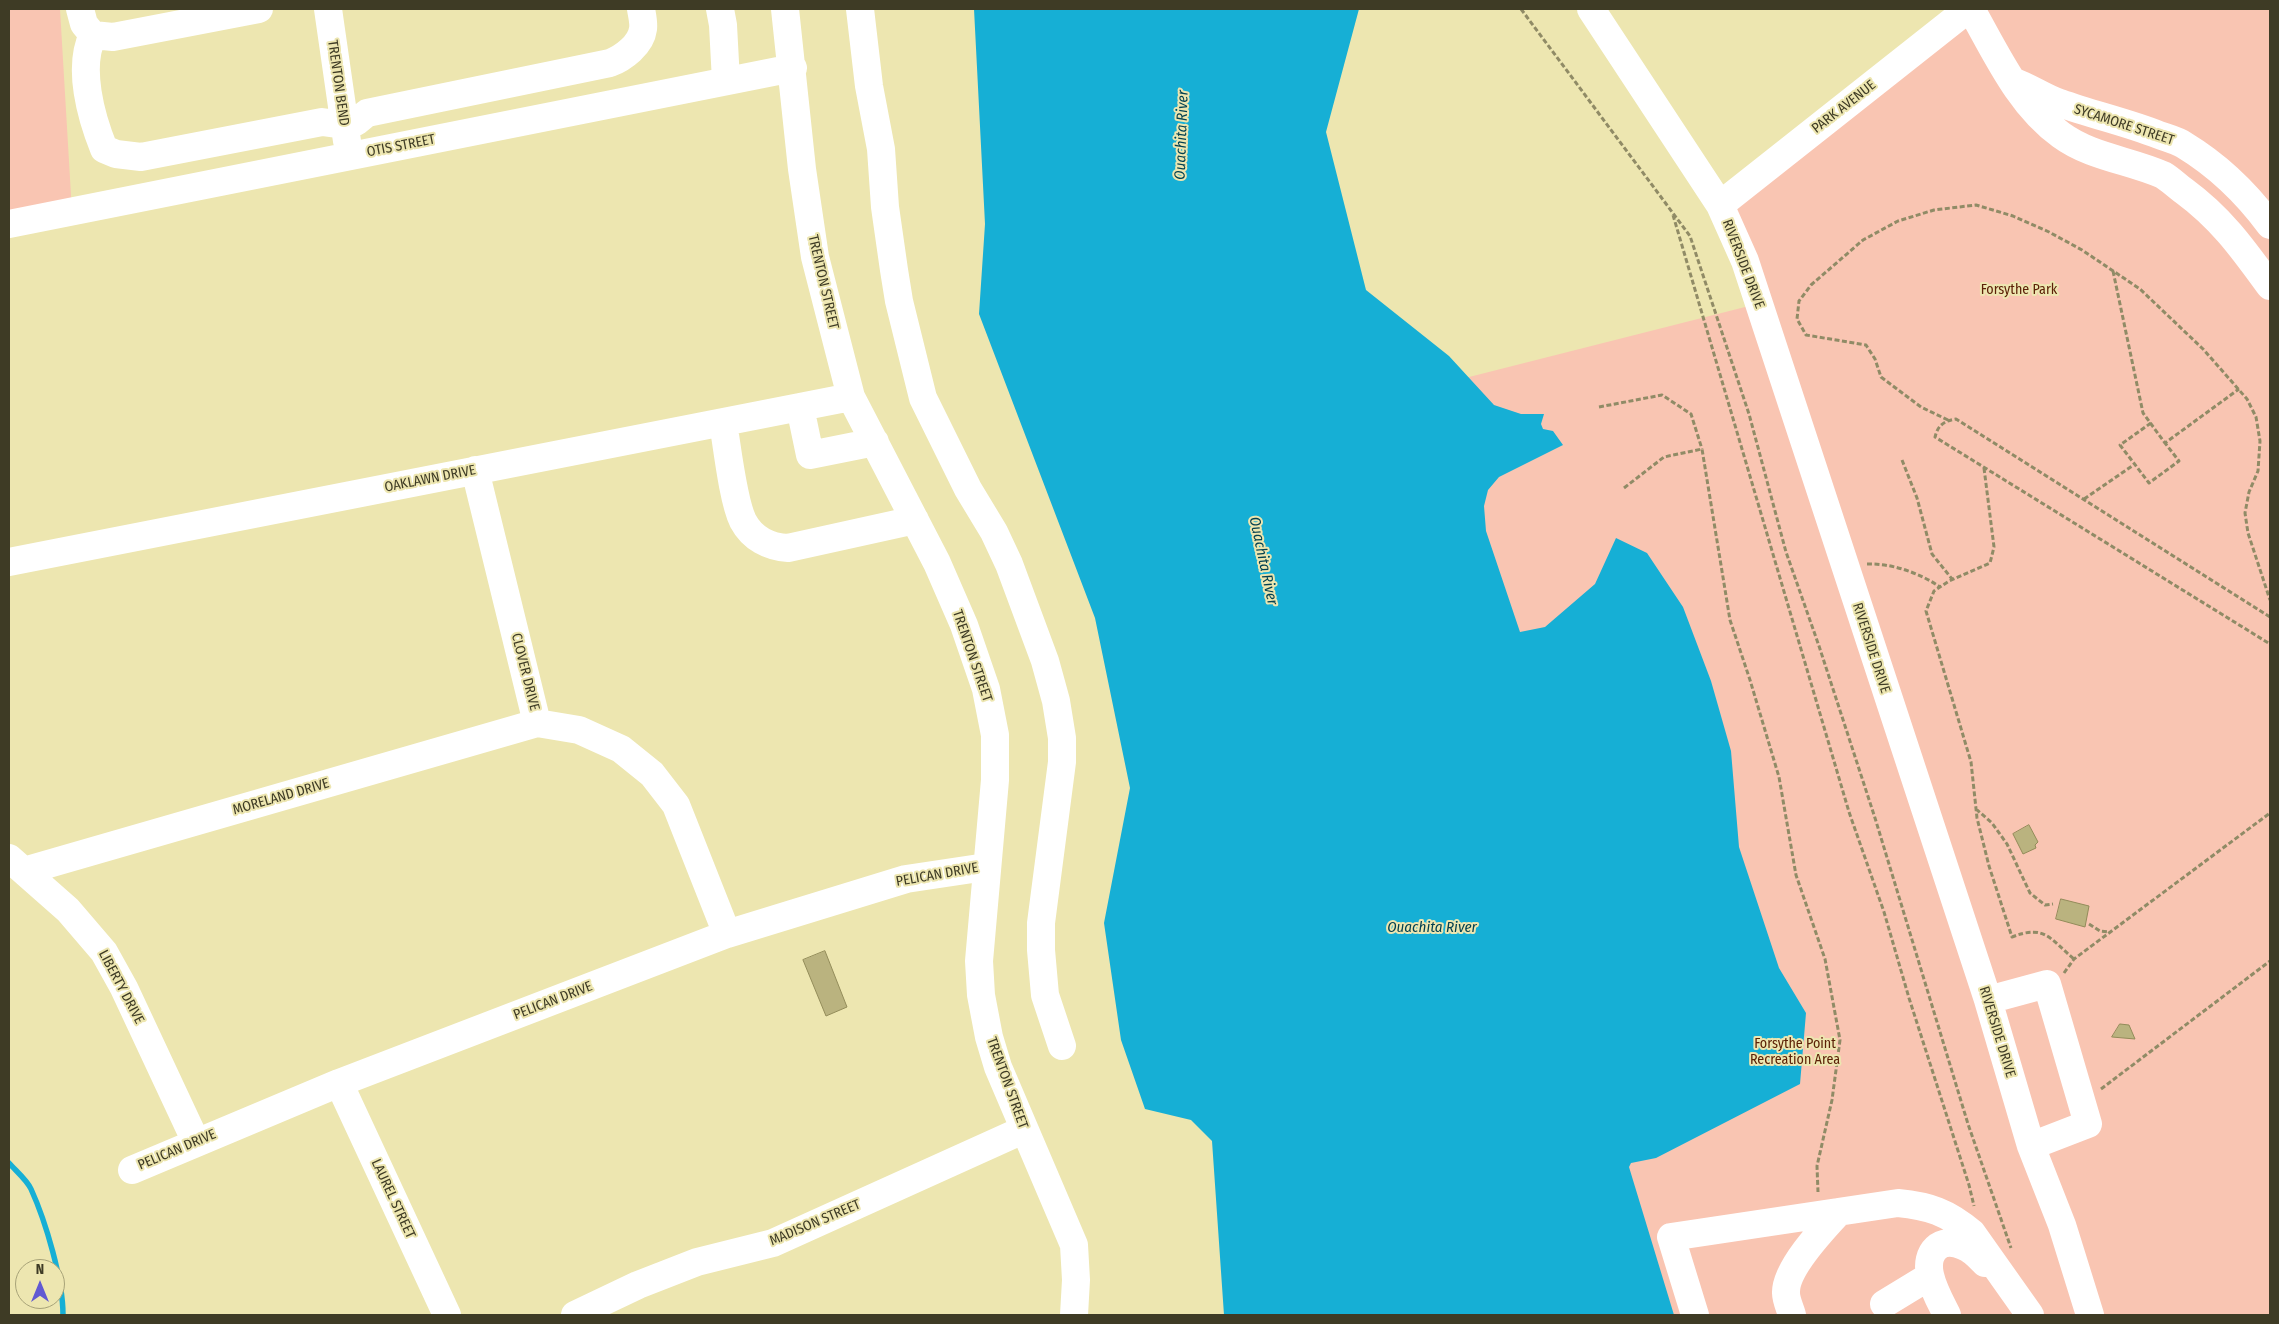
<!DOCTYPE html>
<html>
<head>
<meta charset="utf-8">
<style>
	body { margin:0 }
	#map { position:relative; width:2279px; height:1324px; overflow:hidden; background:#ede6b0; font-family:"Fira Sans Condensed",sans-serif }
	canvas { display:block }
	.frame { position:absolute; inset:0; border:10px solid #3e3b25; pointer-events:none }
	.north { position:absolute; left:15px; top:1259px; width:50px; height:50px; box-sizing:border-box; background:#ede6b0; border:1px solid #a7a278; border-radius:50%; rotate:0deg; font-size:14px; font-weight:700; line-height:20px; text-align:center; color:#3e3b25 }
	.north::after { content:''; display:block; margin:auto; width:18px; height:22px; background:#6159d2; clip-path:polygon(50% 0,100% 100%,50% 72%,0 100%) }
</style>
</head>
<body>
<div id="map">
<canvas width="2279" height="1324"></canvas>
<div class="frame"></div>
<div class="north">N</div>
</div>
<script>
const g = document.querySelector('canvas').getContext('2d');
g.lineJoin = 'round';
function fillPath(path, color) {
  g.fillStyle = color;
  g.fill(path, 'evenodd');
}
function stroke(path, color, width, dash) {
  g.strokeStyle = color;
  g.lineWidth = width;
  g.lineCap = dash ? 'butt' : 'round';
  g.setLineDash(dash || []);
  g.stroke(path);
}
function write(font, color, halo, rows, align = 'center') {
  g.font = font + ' "Fira Sans Condensed",sans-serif';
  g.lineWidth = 4;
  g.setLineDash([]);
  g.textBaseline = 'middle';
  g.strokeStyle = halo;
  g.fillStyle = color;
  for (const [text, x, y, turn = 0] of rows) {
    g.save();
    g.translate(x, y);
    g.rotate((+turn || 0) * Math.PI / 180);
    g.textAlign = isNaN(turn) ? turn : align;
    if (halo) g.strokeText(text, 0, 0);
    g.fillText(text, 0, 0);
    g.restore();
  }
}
fillPath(new Path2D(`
	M9,9H60L72,212L9,224Z
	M1968,9H2270V1315H1668L1406,393L1753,305L1720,205Z`), '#f9c5b2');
fillPath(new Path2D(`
	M974,9H1359L1326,132L1366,290L1449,356L1494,405L1521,414H1544L1541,424L1543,429L1553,431L1563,445L1499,477L1488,490L1484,506L1486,531L1520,632L1545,627L1595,584L1616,538L1647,553L1683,607L1711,681L1731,751L1739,847L1779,968L1806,1013L1800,1084L1656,1158L1631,1163L1629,1167L1674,1315H1224L1212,1141L1191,1120L1145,1109L1121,1040L1104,923L1130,788L1095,618L979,314L985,224Z`), '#16afd5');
stroke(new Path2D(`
	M9,1163C16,1171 27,1180 31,1189C46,1222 63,1280 63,1315`), '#16afd5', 5.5);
const building = new Path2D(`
	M2029,825L2038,842L2035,845L2036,848L2023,854L2013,834Z
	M2061,899L2089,906L2085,927L2056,919Z
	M825,951L847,1007L826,1016L803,960Z
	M2120,1024L2129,1025L2135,1039L2112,1037Z`);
fillPath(building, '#bab37f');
stroke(building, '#938c5a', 1);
stroke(new Path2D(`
	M1521,9L1690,236L1749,414L1786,552L1819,646L1875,818L1968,1124L2011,1248
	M1673,215L1849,812L1884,912L1909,998L1969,1185L1974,1206
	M2113,271L2143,413L2165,443L2239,389
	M1599,407L1662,395L1691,414L1702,449
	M1948,420L1921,407L1881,377L1875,359L1866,345L1806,335L1797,319L1799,301L1811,285L1863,240L1898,221L1934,210L1976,205L2013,216L2049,232L2082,250L2140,289L2203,349L2247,399L2256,417L2260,441L2258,471L2249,492L2245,513L2248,533L2270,600
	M2151,423L2120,445L2149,483L2179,461L2165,443
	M1902,460L1917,498L1932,554L1952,579
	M1984,468L1994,547L1990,563L1949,581L1934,591L1926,611L1971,762L1977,818L1989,866L2012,937C2045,924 2050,939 2074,959
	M1624,488L1664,457L1702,449L1730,620L1750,680L1779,777L1796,875L1825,959L1840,1040L1832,1100L1817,1166L1818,1192
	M2084,499L2135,464
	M1867,564C1891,563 1920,573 1940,587
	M2270,617L1956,419C1944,421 1938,425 1935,437L2270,644
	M1976,809L1992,823L2007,844L2030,893L2045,905L2053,904
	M2089,924L2100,931L2109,932
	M2064,973L2074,959L2270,813
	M2101,1089L2270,961`), '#908b66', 3, [5, 2.5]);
stroke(new Path2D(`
	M80,9L84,24L93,35L113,37L259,9
	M328,9L347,141
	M720,9L723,25L726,81
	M785,9L802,169L815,257L851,397L937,563L964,625L986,689L995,735V780L979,961L981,995L989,1037L998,1067L1074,1245L1076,1280L1074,1315
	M860,9L869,86L881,149L885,207L894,270L899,301L923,398L968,489L994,532L1009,564L1045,661L1056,701L1062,738V762L1041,923V950L1045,995L1062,1046
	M1591,9L1720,205L1745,261L1988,1000L2031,1146L2062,1225L2090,1315
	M1971,9C1996,53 2019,105 2061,135C2091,157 2129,160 2163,175C2170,179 2177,186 2184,191C2222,219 2243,249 2270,286
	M93,35C77,67 91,117 104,149L116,154L141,157L322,122L344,125
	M2015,82C2031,88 2045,98 2060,103C2093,115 2126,122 2159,135C2167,138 2176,140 2184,145C2217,165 2247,194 2270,225
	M356,122L367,113L610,63C623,58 641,45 643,29C644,23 642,15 641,9
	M1720,205L1968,9
	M9,224L793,68
	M800,407L810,455L875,442
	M723,422C727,446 733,501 743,521C752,538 769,547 788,548L915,520
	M475,470L537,723L579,730L621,749L652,774L676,805L727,934
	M9,562L851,397
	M9,858L68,910L104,952L124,988L196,1142
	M24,871L537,723
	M1988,1000L2047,984L2088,1124L2031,1146
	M339,1083L447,1315
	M132,1170L339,1083L727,934L906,879L986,867
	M1884,1304L1930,1276
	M575,1315L638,1285L697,1262L773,1243L1023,1130
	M1695,1315L1671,1237L1898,1203C1929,1206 1947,1212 1972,1233L2030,1315
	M1792,1315C1790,1308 1786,1300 1786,1293C1785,1269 1823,1229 1839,1212
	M1947,1315C1941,1303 1933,1289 1930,1275C1925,1252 1940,1236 1963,1246C1972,1249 1978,1256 1985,1263`), '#fff', 28);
write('14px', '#3e3b25', '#ede6b0', [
	["TRENTON BEND",338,83,82],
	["PARK AVENUE",1844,107,-38],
	["SYCAMORE STREET",2124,125,18],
	["OTIS STREET",401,146,-11],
	["RIVERSIDE DRIVE",1743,264,69],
	["TRENTON STREET",823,282,77],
	["OAKLAWN DRIVE",430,479,-11],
	["RIVERSIDE DRIVE",1871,648,72],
	["TRENTON STREET",972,656,71],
	["CLOVER DRIVE",525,672,76],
	["MORELAND DRIVE",281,797,-16],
	["PELICAN DRIVE",937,875,-10],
	["LIBERTY DRIVE",121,987,62],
	["PELICAN DRIVE",553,1001,-21],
	["RIVERSIDE DRIVE",1997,1032,73],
	["TRENTON STREET",1007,1083,70],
	["PELICAN DRIVE",177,1150,-23],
	["LAUREL STREET",393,1199,65],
	["MADISON STREET",815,1223,-23]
]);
write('14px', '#5c2107', '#ede6b0', [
	["Forsythe Park",2019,290],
	["Forsythe Point",1795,1044],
	["Recreation Area",1795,1060]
]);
write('italic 15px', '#034050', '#ede6b0', [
	["Ouachita River",1182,135,-88],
	["Ouachita River",1263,561,78],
	["Ouachita River",1432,928]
]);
</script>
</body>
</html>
